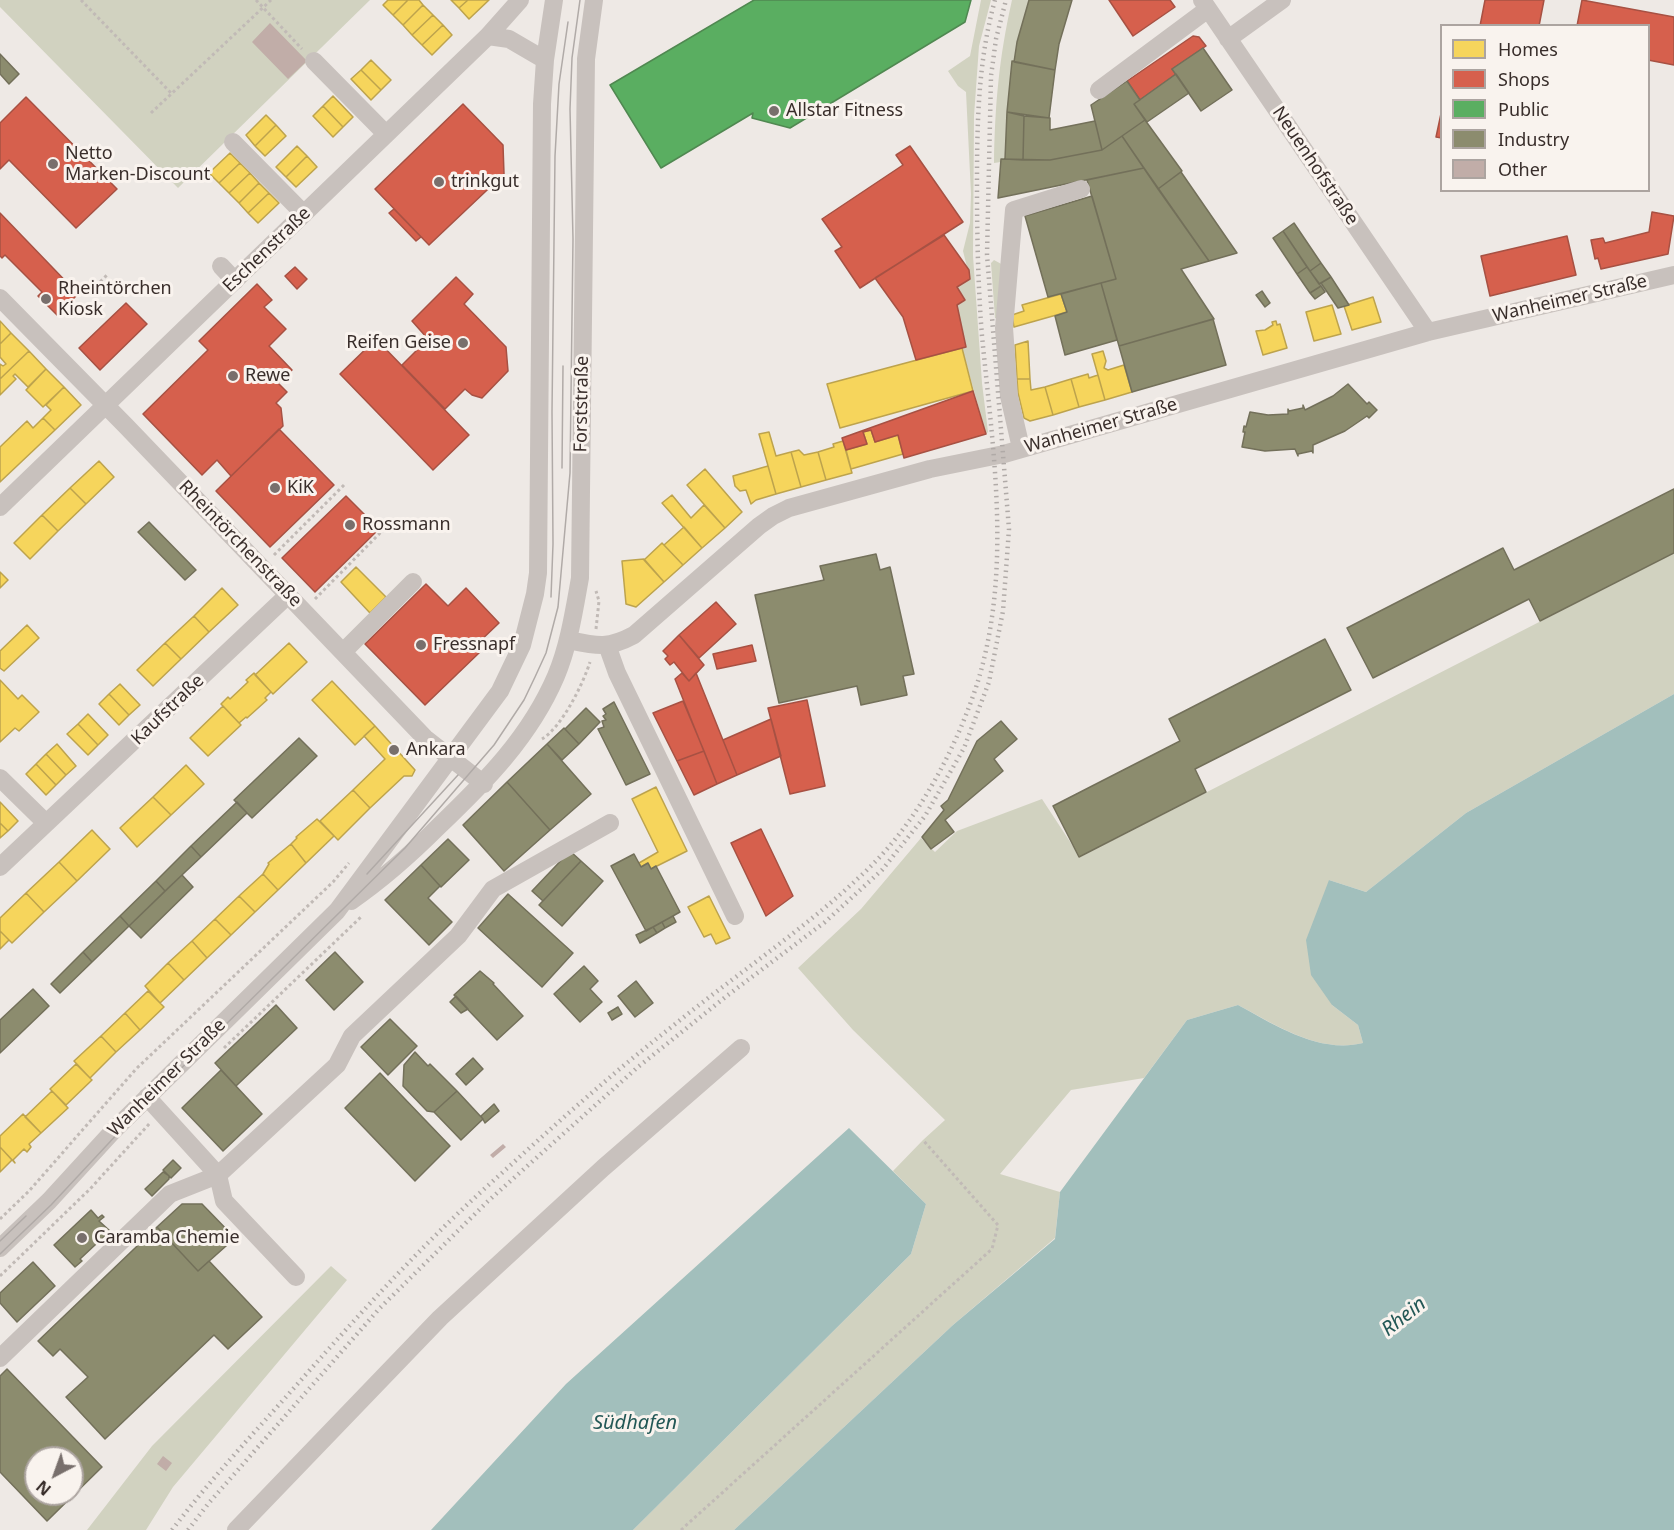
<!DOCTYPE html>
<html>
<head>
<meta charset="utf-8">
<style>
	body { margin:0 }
	#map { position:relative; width:1674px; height:1530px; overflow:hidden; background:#eee9e5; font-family:"Noto Sans",sans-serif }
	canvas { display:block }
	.legend { position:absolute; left:1440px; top:24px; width:210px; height:168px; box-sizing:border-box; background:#f9f3ee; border:2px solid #aca4a0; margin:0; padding:8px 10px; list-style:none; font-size:18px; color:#392e2b }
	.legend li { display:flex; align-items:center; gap:12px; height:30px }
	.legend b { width:30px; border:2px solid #aca4a0 }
	.north { position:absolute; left:24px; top:1446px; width:60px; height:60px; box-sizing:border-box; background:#f9f3ee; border:2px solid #aca4a0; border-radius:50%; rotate:221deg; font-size:16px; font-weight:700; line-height:24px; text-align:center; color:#392e2b }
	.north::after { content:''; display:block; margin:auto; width:21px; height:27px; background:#786f6c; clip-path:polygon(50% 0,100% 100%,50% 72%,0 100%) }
</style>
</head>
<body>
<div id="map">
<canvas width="1674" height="1530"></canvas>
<ul class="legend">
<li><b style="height:16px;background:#f6d55c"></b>Homes</li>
<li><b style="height:16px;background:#d6604d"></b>Shops</li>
<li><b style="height:16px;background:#5aae61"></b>Public</li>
<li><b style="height:16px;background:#8c8c6e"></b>Industry</li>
<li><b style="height:16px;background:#c1ada8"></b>Other</li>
</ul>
<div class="north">N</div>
</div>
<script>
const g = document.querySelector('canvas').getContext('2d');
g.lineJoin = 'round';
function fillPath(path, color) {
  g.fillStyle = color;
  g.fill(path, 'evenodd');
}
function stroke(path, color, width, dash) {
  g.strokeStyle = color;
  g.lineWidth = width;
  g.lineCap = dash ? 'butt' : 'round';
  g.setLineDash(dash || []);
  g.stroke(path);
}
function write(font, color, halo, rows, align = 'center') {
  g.font = font + ' "Noto Sans",sans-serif';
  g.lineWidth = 6;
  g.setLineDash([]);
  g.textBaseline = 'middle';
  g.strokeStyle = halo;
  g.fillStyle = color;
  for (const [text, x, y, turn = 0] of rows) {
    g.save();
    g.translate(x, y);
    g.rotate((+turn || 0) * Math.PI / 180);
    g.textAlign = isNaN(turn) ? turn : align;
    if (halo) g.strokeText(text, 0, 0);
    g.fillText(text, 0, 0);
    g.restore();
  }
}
fillPath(new Path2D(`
	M0,0H370L178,188L0,7Z
	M981,0H991L979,46L974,116L973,256L982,383L988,432L986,434L962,348L966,346L957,305L965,299L957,287L970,279L963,251L970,223L971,194L966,92L958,86L948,71L970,56Z
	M1012,0H1029L1014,62H1012L1005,159H1001V162L994,163C995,104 999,58 1012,0Z
	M994,260L1005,266L1002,319L995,318L991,263Z
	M1674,553V694L1466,813L1366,892L1329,880L1332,1005L1358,1025L1363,1043C1319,1054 1276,1025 1238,1005L1187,1020L1144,1078L1071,1090L1000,1174L1060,1192L1055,1238L953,1325L734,1530H633L911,1254L926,1204L893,1171L923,1140L945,1120L853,1030L798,968L861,909L921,838L935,852L957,831L1042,799L1080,857Z
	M331,1266L347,1280L173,1487L146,1530H87L152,1446Z`), '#d1d2c0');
fillPath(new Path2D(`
	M1674,694V1530H734L953,1325L1055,1239L1060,1192L1187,1020L1238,1005C1275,1025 1319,1054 1363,1043L1358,1025L1332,1005L1311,975L1306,940L1329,880L1366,892L1466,813Z
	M849,1128L926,1204L911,1254L633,1530H431L566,1384Z`), '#a2bfbc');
const homes = new Path2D(`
	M388,0H408L393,15L383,5Z
	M408,0H419L423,5L403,25L393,15Z
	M451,0H468L459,8Z
	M468,0H489L469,19L459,8Z
	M423,5L433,15L412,35L403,25Z
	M433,15L443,25L422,45L412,35Z
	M443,25L452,35L432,55L422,45Z
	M371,60L391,80L381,90L361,70Z
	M361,70L381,90L371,100L351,79Z
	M333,96L353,117L343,127L323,106Z
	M323,106L343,127L333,137L313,116Z
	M266,115L276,125L255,146L246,135Z
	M276,125L286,136L265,156L255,146Z
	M297,146L307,156L286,177L276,167Z
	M230,153L240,163L219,183L209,173Z
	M307,156L317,167L296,187L286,177Z
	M240,163L250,173L229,193L219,183Z
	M250,173L259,183L239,203L229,193Z
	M259,183L269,193L248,213L239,203Z
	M269,193L279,203L258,223L248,213Z
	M1061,294L1067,312L1014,327L1012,315L1024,311L1022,305Z
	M1373,297L1381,322L1352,330L1344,306Z
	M1332,305L1341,334L1314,341L1306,312Z
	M0,321L11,333L0,344Z
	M1276,321L1277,325L1280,324L1287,348L1263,355L1256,331L1265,330L1273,325L1272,322Z
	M11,333L29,351L0,379V364L3,366L6,364L0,357V344Z
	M1028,341L1030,379H1017L1015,345Z
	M962,348L973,391L840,428L827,384Z
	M29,351L46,369L28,387L15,374L13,376L16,379L0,395V379Z
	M1103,351L1106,361L1104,368L1108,370L1124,365L1132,392L1105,400L1092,354Z
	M46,369L64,387L43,407L26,390Z
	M1088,374L1089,378L1098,375L1105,400L1079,407L1071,379Z
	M1017,379H1030L1031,390L1045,387L1053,415L1030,421L1024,418L1018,393Z
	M1071,379L1079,407L1053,415L1045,387Z
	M64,387L81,405L55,430L43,418L51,410L46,405Z
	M43,418L55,430L0,482V447L27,421L33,428Z
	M871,430L875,442L898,435L903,454L851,469L846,450L867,444L863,432Z
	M769,432L776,456L791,452L801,487L776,494L759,434Z
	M843,441L852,473L826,480L818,452L834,447L833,444Z
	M799,450L804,455L818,452L826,480L801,487L791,452Z
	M99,461L114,477L86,504L70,488Z
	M768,466L776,494L756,500L751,504L746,490L740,491L735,486L733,476Z
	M705,469L742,512L725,528L687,485Z
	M70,488L86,504L58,531L42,515Z
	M672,495L691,518L704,505L725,528L702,548L662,503Z
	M42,515L58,531L30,559L14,543Z
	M684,527L702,548L683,565L664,545Z
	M662,543L683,565L664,582L644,560Z
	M644,559L664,582L636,607L626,604L622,561Z
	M356,567L386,597L370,613L341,582Z
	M0,572L8,580L0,588Z
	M222,588L238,605L209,632L194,616Z
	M194,616L209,632L181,659L165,643Z
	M27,625L39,638L4,671L0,668V651Z
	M165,643L181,659L153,686L137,670Z
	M289,643L307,662L273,694L255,675Z
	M254,673L271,692L265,698L267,700L247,718L246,717L239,723L221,704L228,697L230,699L248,682L246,680Z
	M0,680L18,699L22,695L39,712L19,731L15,728L0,742Z
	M332,681L375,726L355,745L312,700Z
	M120,684L140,705L129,715L109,694Z
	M109,694L129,715L119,725L99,704Z
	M223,706L241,725L208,756L190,738Z
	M88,714L108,735L98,745L78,724Z
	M78,724L98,745L88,755L67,734Z
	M375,726L415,770L412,776H404L370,808L353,790L385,759L364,736Z
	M57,744L76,766L66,775L46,754Z
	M46,754L66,775L56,785L36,764Z
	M36,764L56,785L46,795L26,774Z
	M186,765L204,784L171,815L153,797Z
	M656,787L687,851L651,869L648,863L641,867L639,863L658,852L632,799Z
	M353,790L370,808L338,840L320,821Z
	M153,797L171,815L137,847L120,828Z
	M0,802L18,821L8,831L0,823Z
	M317,819L334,836L306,863L291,844L297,838L296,837Z
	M0,823L8,831L0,838Z
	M92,830L110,849L77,881L59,862Z
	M291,844L306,863L278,890L263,874L269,864L268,863Z
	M59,862L77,881L44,912L26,893Z
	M263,874L278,890L255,912L239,896Z
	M26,893L44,912L12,943L0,931V918Z
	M239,896L255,912L231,935L215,919Z
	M709,896L730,938L716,944L711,934L704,937L688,907Z
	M215,919L231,935L207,958L192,941Z
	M0,931L9,940L0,949Z
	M192,941L207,958L184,980L168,963Z
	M168,963L184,980L160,1003L145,986Z
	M148,991L164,1007L140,1030L125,1013Z
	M125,1013L140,1030L116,1052L101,1036Z
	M101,1036L116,1052L90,1078L74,1061Z
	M76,1064L92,1080L66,1105L50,1089Z
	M52,1091L68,1108L41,1133L25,1117Z
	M23,1114L41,1133L29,1144L31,1147L27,1152L24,1149L13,1160L15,1163L0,1147V1136Z
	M0,1147L12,1160L0,1172Z`);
fillPath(homes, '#f6d55c');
stroke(homes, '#bda34d', 1.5);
const shops = new Path2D(`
	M1109,0H1170L1175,7L1133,36Z
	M1485,0H1544L1539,26H1480Z
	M1582,0L1674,17V65L1648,60V26H1577Z
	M1193,36L1199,37L1206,46L1172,69L1176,74L1140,100L1127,81Z
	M26,97L117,189L76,228L9,160L0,169V123Z
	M463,104L503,145L504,174L429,245L375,189Z
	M1442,109V138L1436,137Z
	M910,146L963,222L860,288L835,251L842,247L822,219L903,165L896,155Z
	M394,209L421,237L416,241L389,213Z
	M1652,212L1674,216L1668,254L1601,269L1598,258L1595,259L1591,240L1603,238L1605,243L1649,232Z
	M0,213L78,294L57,315L38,296L42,292L5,255L2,258L0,256Z
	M944,235L969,270L970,279L957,287L965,300L957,305L966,347L916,360L903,317L875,278Z
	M1567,236L1576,275L1490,296L1481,256Z
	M295,267L307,279L297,289L285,276Z
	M456,277L473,294L464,304L506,347L508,371L482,398L472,395L465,389L445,409L402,365L428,339L412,321Z
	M257,284L272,300L264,307L286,329L269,346L292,370L278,383L287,392L276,403L281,408L283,426L231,476L217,460L202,475L143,414L208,350L199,341Z
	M126,303L147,324L100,370L79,348Z
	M376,339L469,435L433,470L340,374Z
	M973,391L986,434L904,458L898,435L875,442L871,430L863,432L867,444L846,450L842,438Z
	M279,429L334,485L270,547L216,491Z
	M346,496L379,529L315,592L282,558Z
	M426,584L448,606L466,588L499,623L475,646L480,652L425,705L365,644Z
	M716,602L736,624L699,658L679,635Z
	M679,635L704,665L689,681L674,662L670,665L665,659L668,656L663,651Z
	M752,645L756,661L717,669L713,654Z
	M682,673L689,681L696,673L737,775L717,784L675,679Z
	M807,700L825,786L790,794L768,708Z
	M683,701L704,751L677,761L653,713Z
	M771,719L781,756L737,775L723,740Z
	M704,751L717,784L694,795L677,761Z
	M761,829L793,896L766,916L731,843Z`);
fillPath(shops, '#d6604d');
stroke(shops, '#a75143', 1.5);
const public = new Path2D(`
	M754,0H971L965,22L790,128L752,118L753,113L661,168L610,85Z`);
fillPath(public, '#5aae61');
stroke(public, '#508851', 1.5);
const industry = new Path2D(`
	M1029,0H1072L1059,44L1055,70L1014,62L1017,42Z
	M1203,48L1232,90L1201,111L1172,69Z
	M0,54L19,74L9,84L0,74Z
	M1012,61L1055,70L1049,118L1007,112Z
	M1176,74L1189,93L1147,122L1134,104Z
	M1127,81L1140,100L1134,104L1145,120L1102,150L1091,105Z
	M1007,112L1024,116L1023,160L1005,159Z
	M1024,116L1050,118V130L1095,121L1102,150L1050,160H1023Z
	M1145,120L1182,171L1158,189L1122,136Z
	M1122,136L1144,168L998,198L1001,159L1050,160L1102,150Z
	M1144,168L1209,261L1181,269L1214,319L1119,346L1101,283L1116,279L1087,180Z
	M1181,172L1237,253L1209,261L1158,189Z
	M1092,196L1116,279L1048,297L1025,216Z
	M1294,223L1321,263L1310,271L1283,231Z
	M1283,231L1307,267L1297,274L1273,238Z
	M1321,263L1331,277L1319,284L1310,271Z
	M1307,267L1321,286L1310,293L1297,274Z
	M1331,277L1349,305L1338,308L1321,283Z
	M1101,283L1117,340L1065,355L1055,316L1067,312L1061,294Z
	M1321,286L1325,292L1315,299L1310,293Z
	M1262,291L1270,303L1265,307L1256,295Z
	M1213,319L1226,365L1132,392L1119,346Z
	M1348,384L1367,404L1369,402L1377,410L1369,418L1367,416L1345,431L1313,445V453L1312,451L1298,454V456L1295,449L1265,451L1242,447L1245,432H1243L1244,426L1246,427L1250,412L1268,415L1288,414V409L1289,411L1303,408V405L1305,410L1333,396Z
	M1674,489V553L1540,621L1529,599L1373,678L1347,628L1503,548L1514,570Z
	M149,522L196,570L185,580L138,532Z
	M876,554L880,570L890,567L914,674L903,676L907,695L861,705L857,686L779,703L755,595L824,580L820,566Z
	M1325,639L1351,690L1195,769L1206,792L1079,857L1053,806L1180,741L1169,719Z
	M614,702L650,774L626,785L598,729L604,727L602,721L606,720L603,716L606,714L603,709Z
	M586,708L600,722L579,744L565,729Z
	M1001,721L1017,739L994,759L1003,771L945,820L954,832L931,849L922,837L944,810L941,806L948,800L977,741Z
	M564,728L579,744L562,760L547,744Z
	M299,738L317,756L252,818L234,800Z
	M547,744L591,794L550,830L507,782Z
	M507,782L550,830L504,871L463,825Z
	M237,802L247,813L201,857L191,846Z
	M448,839L469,860L441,887L421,865Z
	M191,846L201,857L165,891L156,881Z
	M570,851L581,861L543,901L532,891Z
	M634,854L641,867L648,863L651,869L656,866L680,912L646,931L611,866Z
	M581,861L603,881L562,926L539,905Z
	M421,865L440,886L428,898L452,922L429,945L385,900Z
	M182,875L193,887L141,938L129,926Z
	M156,881L165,891L129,926L120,916Z
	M508,894L573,953L542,987L478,928Z
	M120,916L129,926L92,962L83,952Z
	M673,916L676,922L665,928L662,922Z
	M662,922L665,928L657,933L653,927Z
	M653,927L657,933L640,943L636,935Z
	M83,952L92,962L60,993L51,984Z
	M335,952L363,982L334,1010L306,980Z
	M584,966L598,981L590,989L602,1002L580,1022L554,994Z
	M480,971L494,983L493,984L523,1016L497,1040L454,995Z
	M636,981L653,1003L635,1017L618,996Z
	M33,989L49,1006L0,1053V1020Z
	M456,996L468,1009L461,1013L450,1002Z
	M276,1005L297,1028L236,1086L215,1063Z
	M618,1007L622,1014L612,1020L608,1013Z
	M390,1019L417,1046L388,1075L361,1047Z
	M415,1052L428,1066L430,1064L457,1091L434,1112L427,1111L403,1086L404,1065Z
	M473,1058L483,1069L466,1085L456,1074Z
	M221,1070L262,1114L223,1151L182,1108Z
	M380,1073L450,1146L415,1181L345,1108Z
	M457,1091L483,1119L461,1140L434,1112Z
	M494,1104L499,1111L485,1123L481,1116Z
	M173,1160L181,1168L171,1178L163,1170Z
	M163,1172L169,1176V1179L152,1196L145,1189Z
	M182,1204H202L235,1238L198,1271L157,1227Z
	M91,1210L98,1218L102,1215L104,1217L99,1221L110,1231L80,1259L82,1261L75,1267L54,1245Z
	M157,1227L198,1271L209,1261L262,1317L228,1349L214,1335L105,1439L66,1397L88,1377L60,1349L53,1356L38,1341Z
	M33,1262L55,1286L17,1322L0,1303V1293Z
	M7,1369L102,1467L47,1521L0,1472V1376ZM36,1458H72V1494H36Z`);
fillPath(industry, '#8c8c6e');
stroke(industry, '#73705a', 1.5);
fillPath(new Path2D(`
	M270,23L307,61L288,79L252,42Z
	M503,1144L506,1147L493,1158L490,1155Z
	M163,1456L172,1463L166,1471L157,1464Z`), '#c1ada8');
stroke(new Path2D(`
	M81,0L172,94
	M256,0L302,49
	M151,113L271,0
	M96,286L108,274
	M274,555L346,483
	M315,599L387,526
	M596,629L599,601L596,591
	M542,739C562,727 583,684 590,662
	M224,1048L362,916
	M0,1219L29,1191L136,1069L333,882L349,863
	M0,1276L90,1189L150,1123
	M681,1530L992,1249L998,1225L923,1140`), '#c1bab6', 3, [3, 3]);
stroke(new Path2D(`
	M1202,0L1428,332
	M488,36L509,39L545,60
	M1228,39L1282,0
	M314,61L386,134
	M1099,90L1208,9
	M233,142L304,214
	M221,266L235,281
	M0,298L126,426L425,738L484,784
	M1021,448L1009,396L1004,328L1014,210L1081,189
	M0,507L488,36L520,0
	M568,640C597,646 608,649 634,635L759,526L773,516L789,508L930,469L1004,454L1428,332L1674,275
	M607,645L617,673L735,916
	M343,652L413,582
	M0,778L46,823
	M0,867L288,595
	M351,901C383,879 411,854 438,827C485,782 530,737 556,676C569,645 574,611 580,578L586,59L594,0
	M147,1097L218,1175L337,1065L352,1036L458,936L493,889L610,823
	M0,1248L49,1201L114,1130L337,911L500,691L522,645L535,594L538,573L542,104L545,60L554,0
	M0,1358L170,1194L218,1175L224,1201L296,1277
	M236,1530L440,1318L603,1168L741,1048`), '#c8c1bd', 18);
stroke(new Path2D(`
	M562,468L563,366
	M551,597L553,544L552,412L555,156L559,84L568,22
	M367,874L458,775
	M0,1241L26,1216
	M0,1254L51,1205L149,1100L405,848L494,745L524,700L535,677L546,653L558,607L570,473L573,239L570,109L572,58L580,0`), '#b0aaa7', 1.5);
stroke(new Path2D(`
	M172,1530C210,1480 253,1434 294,1388C354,1320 415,1252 482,1191C545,1134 607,1077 674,1025C739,972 811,925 871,866C919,819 958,745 978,681C1012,569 993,450 982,336C978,286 977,236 977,186C977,123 978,61 995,0
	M188,1530L208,1504L379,1309L486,1203L638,1067L728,995L825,922L882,870L925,816L964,748L989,682L1003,611L1009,529L987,255L991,76L996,39L1006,0`), '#b0aaa7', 4.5, [1.5, 4.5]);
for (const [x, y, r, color] of [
	[774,111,6,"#786f6c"],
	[53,164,6,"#786f6c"],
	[439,182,6,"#786f6c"],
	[46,299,6,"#786f6c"],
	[463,343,6,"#786f6c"],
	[233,376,6,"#786f6c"],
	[275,488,6,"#786f6c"],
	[350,525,6,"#786f6c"],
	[421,645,6,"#786f6c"],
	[394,750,6,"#786f6c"],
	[82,1238,6,"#786f6c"]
]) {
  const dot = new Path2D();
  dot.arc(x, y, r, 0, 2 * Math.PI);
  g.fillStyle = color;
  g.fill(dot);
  stroke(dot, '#f9f3ee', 2);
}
write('18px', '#392e2b', '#f9f3ee', [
	["Allstar Fitness",786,111],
	["Netto",65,154],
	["Marken-Discount",65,175],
	["trinkgut",451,182],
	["Rheintörchen",58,289],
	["Kiosk",58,310],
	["Reifen Geise",451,343,"right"],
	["Rewe",245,376],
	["KiK",287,488],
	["Rossmann",362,525],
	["Fressnapf",433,645],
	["Ankara",406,750],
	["Caramba Chemie",94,1238]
], 'left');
write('18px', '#392e2b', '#f9f3ee', [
	["Neuenhofstraße",1315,166,56],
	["Eschenstraße",267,250,-44],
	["Wanheimer Straße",1570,299,-13],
	["Forststraße",582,404,-89],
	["Wanheimer Straße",1101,426,-16],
	["Rheintörchenstraße",240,544,46],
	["Kaufstraße",168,710,-44],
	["Wanheimer Straße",167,1078,-45]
]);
write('italic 20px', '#235856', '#f9f3ee', [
	["Rhein",1404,1317,-38],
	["Südhafen",635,1423]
]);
</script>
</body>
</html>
